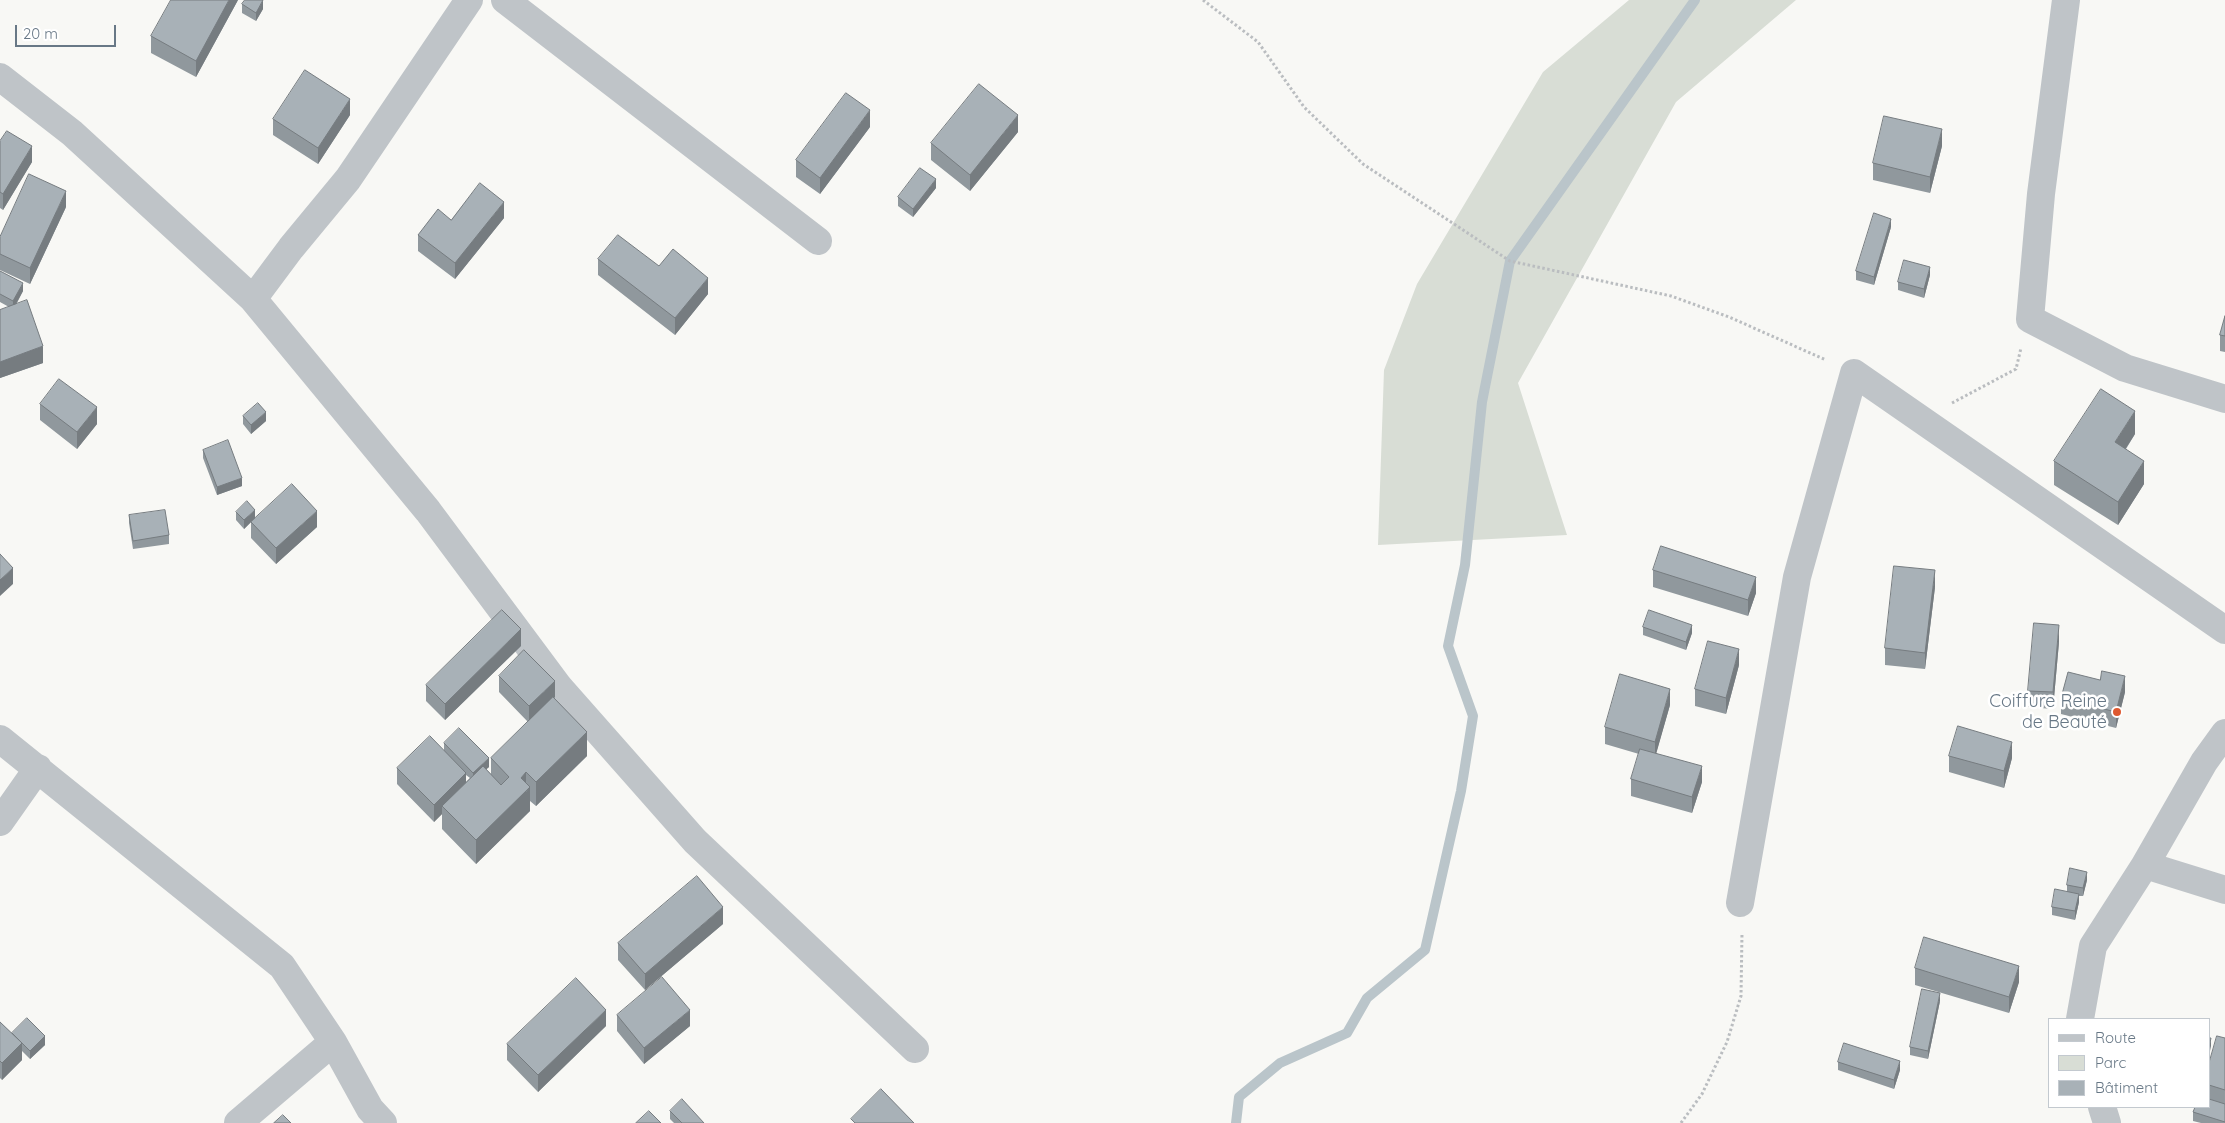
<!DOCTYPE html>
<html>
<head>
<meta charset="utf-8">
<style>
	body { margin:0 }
	#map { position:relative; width:2225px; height:1123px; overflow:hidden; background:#f8f8f5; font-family:Quicksand,sans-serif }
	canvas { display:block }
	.legend { position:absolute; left:2048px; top:1018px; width:162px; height:90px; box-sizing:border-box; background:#fff; border:1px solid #c3c9cf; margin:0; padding:6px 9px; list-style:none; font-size:15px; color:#687886 }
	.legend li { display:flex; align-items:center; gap:10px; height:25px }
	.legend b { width:25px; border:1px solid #c3c9cf }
	.scale { position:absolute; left:15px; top:25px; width:101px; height:22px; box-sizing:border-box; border:2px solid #687886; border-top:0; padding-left:6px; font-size:15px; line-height:18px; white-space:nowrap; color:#687886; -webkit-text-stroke:4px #fff; paint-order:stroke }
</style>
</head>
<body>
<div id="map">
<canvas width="2225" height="1123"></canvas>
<ul class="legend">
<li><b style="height:6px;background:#bfc4c8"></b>Route</li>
<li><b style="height:14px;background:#d8ddd5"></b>Parc</li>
<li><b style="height:14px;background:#a8b1b7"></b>Bâtiment</li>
</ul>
<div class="scale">20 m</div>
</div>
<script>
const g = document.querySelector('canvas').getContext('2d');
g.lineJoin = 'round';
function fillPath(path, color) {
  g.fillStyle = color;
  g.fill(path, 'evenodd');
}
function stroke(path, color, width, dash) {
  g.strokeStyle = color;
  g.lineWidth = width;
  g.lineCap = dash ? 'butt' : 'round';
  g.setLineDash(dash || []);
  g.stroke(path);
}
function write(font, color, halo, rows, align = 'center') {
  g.font = font + ' Quicksand,sans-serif';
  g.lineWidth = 5;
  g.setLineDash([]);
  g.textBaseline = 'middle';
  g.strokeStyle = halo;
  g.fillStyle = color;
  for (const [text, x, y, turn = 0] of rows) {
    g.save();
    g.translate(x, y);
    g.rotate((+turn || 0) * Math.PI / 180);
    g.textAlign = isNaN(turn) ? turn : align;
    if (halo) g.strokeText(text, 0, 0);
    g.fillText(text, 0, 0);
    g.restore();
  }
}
fillPath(new Path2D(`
	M1629,0H1796L1676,102L1518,383L1567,535L1378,545L1384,370L1417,284L1543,72Z`), '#d8ddd5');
stroke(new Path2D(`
	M1236,1123L1239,1097L1280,1063L1347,1033L1367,998L1425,950L1461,791L1473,716L1448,646L1465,565L1482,402L1510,261L1695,0`), '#bac5ca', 10);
stroke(new Path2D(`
	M1203,0L1258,42L1304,107L1363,164L1510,261L1671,296L1729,317L1826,360
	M1952,403L2016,369L2021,348
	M1681,1123L1702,1094L1727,1042L1741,996L1742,933`), '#babdc0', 3, [2.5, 2.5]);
stroke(new Path2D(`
	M505,0L818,241
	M2066,0L2041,194L2030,319L2125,368L2225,399
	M0,77L72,133L253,299L428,511L559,687L695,841L915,1049
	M253,299L291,248L348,179L469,0
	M0,739L282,966L333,1042L370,1109L383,1123
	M0,822L38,768
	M2145,865L2225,890
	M1740,903L1797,577L1854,373L2225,630
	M2080,1019L2093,946L2145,865L2204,762L2225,733
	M2102,1107L2107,1123
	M238,1123L333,1042`), '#bfc4c8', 28);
fillPath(new Path2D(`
	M238,0L196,77L151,53V36Z
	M242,4L263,9L256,21L242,13Z
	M350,115L318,164L273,135V119Z
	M870,127L820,194L796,177V160Z
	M1018,132L970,191L931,160V143Z
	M0,141L32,162L3,210L0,208Z
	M1942,146L1930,193L1873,180V163Z
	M936,188L913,217L898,206V197Z
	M66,207L30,284L0,270V237Z
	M504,218L455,279L418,251V235L451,220Z
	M1891,227L1874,285L1856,280V271Z
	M598,259L659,266L708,294L675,335L598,275Z
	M0,271L23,291L16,305L43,363L0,378V310L9,307L0,302Z
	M1930,275L1924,298L1898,290V282Z
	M2225,316V352L2220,351V335Z
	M40,404L97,424L77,449L40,420Z
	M243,416L266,421L251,434L243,424Z
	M2135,434L2126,449L2144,484L2118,525L2054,485V461Z
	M203,450L242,486L217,495L203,458Z
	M236,512L255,518L317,527L276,564L251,538V522L244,529L236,520Z
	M129,515L169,535V544L133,549L129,523Z
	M1653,570L1756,593L1748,616L1653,587Z
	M1935,587L1925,669L1885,665V648Z
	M1643,627L1692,633L1686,650L1643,635Z
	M2059,642L2053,709L2028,707V691Z
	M521,646L445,720L426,701V685Z
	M1739,665L1726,714L1695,706V689Z
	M499,676L555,697L554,698L587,756L536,806L530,801V811L476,864L442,829V814L434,822L397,784V768L444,750V743L489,767L486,769L491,774V758L528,722L499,692ZM466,775L470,778L466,782Z
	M2125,692L2116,728L2061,714V698Z
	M1670,705L1656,753L1702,782L1692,813L1631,796V779L1639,754L1605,744V727Z
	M1949,756L2012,758L2004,788L1949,772Z
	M2087,880L2083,896H2079V902L2075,920L2052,915V907L2067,891V885Z
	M723,924L645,990L618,960V943Z
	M1915,968L2019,982L2009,1013L1915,985Z
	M1940,1001L1928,1059L1910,1055V1047Z
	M617,1015L690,1026L644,1064L617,1031Z
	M0,1022L12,1034L45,1045L30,1059L22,1051V1060L2,1080L0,1078Z
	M606,1026L538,1092L507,1060V1044Z
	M2225,1038V1123H2201L2193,1121V1112L2209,1107V1063Z
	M1838,1062L1900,1070L1894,1089L1838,1070Z
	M670,1111L704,1123H674L670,1119Z`), '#90989d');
fillPath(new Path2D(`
	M229,0H238L196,77V61Z
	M263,0V9L256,21V13Z
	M350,99V115L318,164V148Z
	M870,110V127L820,194V178Z
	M1018,115V132L970,191V175Z
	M1942,129V146L1930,193V177Z
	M32,146V162L3,210V194Z
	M936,179V188L913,217V209Z
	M66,191V207L30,284V268Z
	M504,202V218L455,279V263Z
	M1891,219V227L1874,285V277Z
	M1930,267V275L1924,298V289Z
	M708,278V294L675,335V318Z
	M23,283V291L13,309V301Z
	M43,346V363L0,378V362Z
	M97,407V424L77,449V432Z
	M2135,411V434L2115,465V442Z
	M266,412V421L251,434V425Z
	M2144,461V484L2118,525V502Z
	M242,478V486L217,495V487Z
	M255,510V518L244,529V520Z
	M317,511V527L276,564V548Z
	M13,568V584L0,596V580Z
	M1935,570V587L1925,669V653Z
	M1756,577V593L1748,616V600Z
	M1692,625V633L1686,650V642Z
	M2059,625V642L2053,709V692Z
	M521,629V646L445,720V704Z
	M1739,649V665L1726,714V698Z
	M2125,676V692L2116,728V712Z
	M555,681V697L529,723V706Z
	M1670,689V705L1655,758V742Z
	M587,732V756L536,806V782Z
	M2012,742V758L2004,788V771Z
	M489,758V767L473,782V773Z
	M1702,766V782L1692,813V797Z
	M526,772V792L530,787V811L476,864V840L521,778Z
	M466,773V790L442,806V814L434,822V805Z
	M2087,872V880L2083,896V888Z
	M2079,894V902L2075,920V911Z
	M723,907V924L645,990V974Z
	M2019,966V982L2009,1013V997Z
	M1940,993V1001L1928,1059V1051Z
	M606,1010V1026L538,1092V1075Z
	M690,1010V1026L644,1064V1048Z
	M45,1036V1045L30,1059V1051Z
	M2211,1038V1046L2209,1056V1048Z
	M22,1043V1060L2,1080V1063Z
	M1900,1061V1070L1894,1089V1080Z`), '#767c80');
const building = new Path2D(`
	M171,0H229L196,61L151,36Z
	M245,0H263L256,13L242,4Z
	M305,70L350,99L318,148L273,119Z
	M979,84L1018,115L970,175L931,143Z
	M846,93L870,110L820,178L796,160Z
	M1884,116L1942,129L1930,177L1873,163Z
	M7,131L32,146L3,194L0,192V141Z
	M920,168L936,179L913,209L898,197Z
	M29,174L66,191L30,268L0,254V237Z
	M480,183L504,202L455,263L418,235L438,209L451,220Z
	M1874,213L1891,219L1874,277L1856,271Z
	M618,235L659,266L673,249L708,278L675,318L598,259Z
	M1904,260L1930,267L1924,289L1898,282Z
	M0,271L23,283L13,301L0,294Z
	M27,300L43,346L0,362V310Z
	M2225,316V336L2220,335Z
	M59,379L97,407L77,432L40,404Z
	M2101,389L2135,411L2115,442L2144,461L2118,502L2054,461Z
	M258,403L266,412L251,425L243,416Z
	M228,440L242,478L217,487L203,450Z
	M292,484L317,511L276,548L251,522Z
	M247,501L255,510L244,520L236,512Z
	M165,510L169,535L133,541L129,515Z
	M1661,546L1756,577L1748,600L1653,570Z
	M0,554L13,568L0,580Z
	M1894,566L1935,570L1925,653L1885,648Z
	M502,610L521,629L445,704L426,685Z
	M1649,610L1692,625L1686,642L1643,627Z
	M2034,623L2059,625L2053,692L2028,691Z
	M1708,641L1739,649L1726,698L1695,689Z
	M524,650L555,681L529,706L499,676Z
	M2102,671L2125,676L2116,712L2061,698L2068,672L2100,680Z
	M1620,674L1670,689L1655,742L1605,727Z
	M553,697L587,732L536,782L526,772L521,778L530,787L476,840L442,806L483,766L501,785L509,777L491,758Z
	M1958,726L2012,742L2004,771L1949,756Z
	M459,728L489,758L473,773L444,743Z
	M430,736L466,773L434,805L397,768Z
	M1640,749L1702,766L1692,797L1631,779Z
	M2070,868L2087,872L2083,888L2067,885Z
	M697,876L723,907L645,974L618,943Z
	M2055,889L2079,894L2075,911L2052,907Z
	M1924,937L2019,966L2009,997L1915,968Z
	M662,977L690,1010L644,1048L617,1015Z
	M576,978L606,1010L538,1075L507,1044Z
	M1922,989L1940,993L1928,1051L1910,1047Z
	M27,1018L45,1036L30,1051L12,1033Z
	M0,1022L22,1043L2,1063L0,1061Z
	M2217,1036L2225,1038V1090L2209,1085V1063Z
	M2209,1038H2211L2209,1048Z
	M1844,1043L1900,1061L1894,1080L1838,1062Z
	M881,1089L914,1123H855L851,1119Z
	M682,1099L704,1123H682L670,1111Z
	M2209,1099L2225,1104V1122L2193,1112L2195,1107H2209Z
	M649,1111L661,1123H636Z
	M283,1115L291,1123H274Z`);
fillPath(building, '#a8b1b7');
stroke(building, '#767c80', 1);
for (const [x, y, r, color] of [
	[2117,712,5,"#de582f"]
]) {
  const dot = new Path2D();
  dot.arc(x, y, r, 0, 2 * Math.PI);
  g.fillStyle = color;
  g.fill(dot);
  stroke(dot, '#fff', 2);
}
write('18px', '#687886', '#fff', [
	["Coiffure Reine",2107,702],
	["de Beauté",2107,723]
], 'right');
</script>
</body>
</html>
